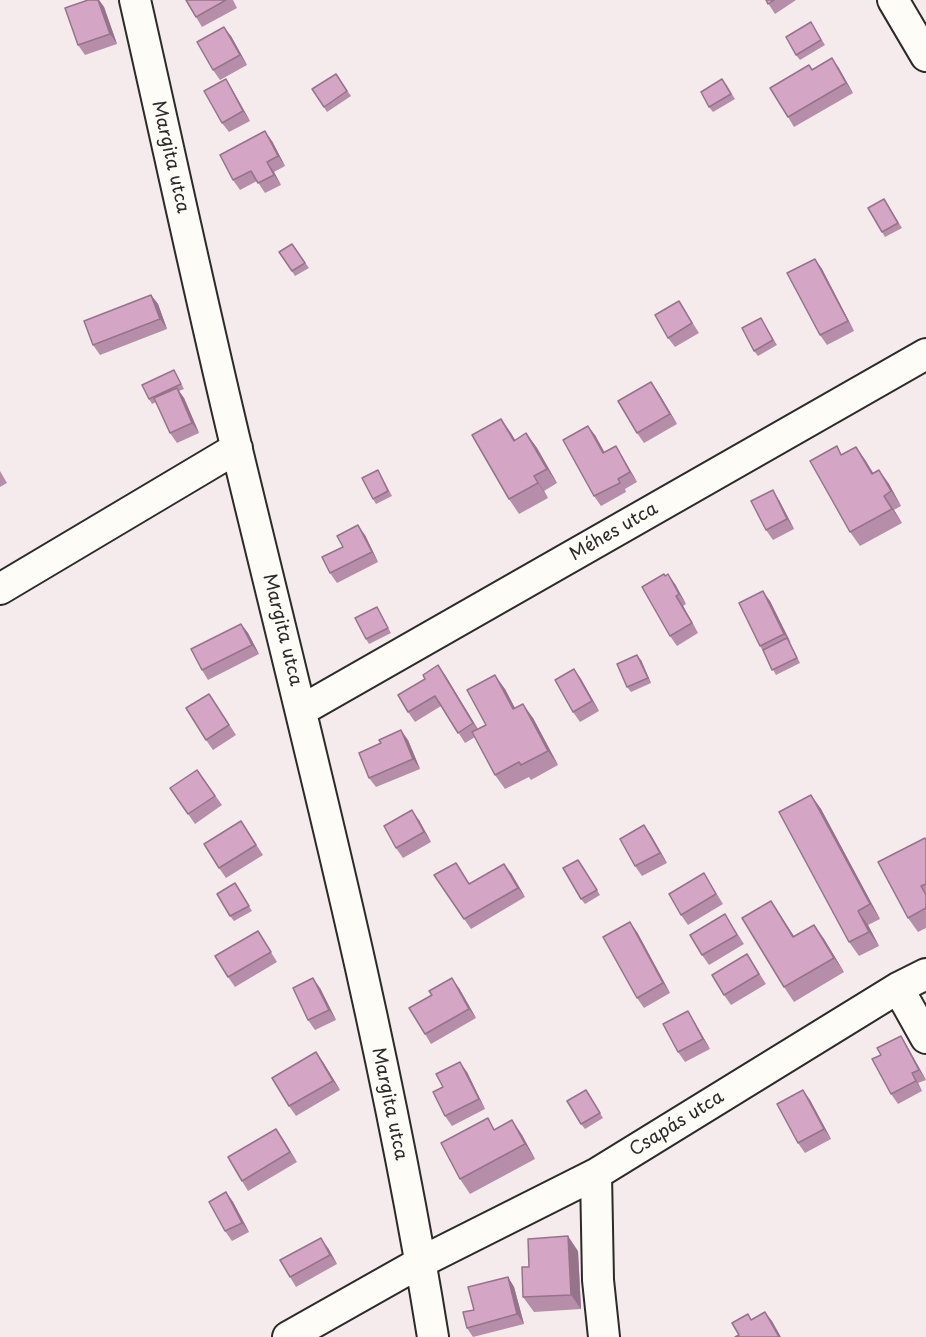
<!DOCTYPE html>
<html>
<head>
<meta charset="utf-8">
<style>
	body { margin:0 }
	canvas { display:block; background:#f5ebed }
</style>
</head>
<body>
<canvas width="926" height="1337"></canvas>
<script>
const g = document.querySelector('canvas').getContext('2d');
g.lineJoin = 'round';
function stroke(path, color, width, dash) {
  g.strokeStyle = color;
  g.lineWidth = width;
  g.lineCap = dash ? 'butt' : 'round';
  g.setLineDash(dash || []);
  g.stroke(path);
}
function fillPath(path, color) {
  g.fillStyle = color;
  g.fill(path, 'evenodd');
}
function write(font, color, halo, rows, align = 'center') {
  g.font = font + ' "Playpen Sans",sans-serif';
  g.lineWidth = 4.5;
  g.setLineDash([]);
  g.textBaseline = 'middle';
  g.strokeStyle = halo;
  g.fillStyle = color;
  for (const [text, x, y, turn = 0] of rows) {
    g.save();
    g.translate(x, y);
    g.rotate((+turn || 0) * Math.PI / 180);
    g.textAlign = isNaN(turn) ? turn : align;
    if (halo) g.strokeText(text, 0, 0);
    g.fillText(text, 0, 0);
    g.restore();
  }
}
const minor = new Path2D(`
	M135,0C169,150 201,300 237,450C308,744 385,1038 433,1337
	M893,0L926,56
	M0,589L237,448
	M302,710L926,354
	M898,988L926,1038
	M596,1174L598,1280L604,1337
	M288,1337L421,1262L596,1174L898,988L926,974`);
stroke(minor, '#2b2b2b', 34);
stroke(minor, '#fdfcf7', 30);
fillPath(new Path2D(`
	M88,0H99L104,7L117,44L85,55L78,45Z
	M186,0H233L237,8L202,27L196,17Z
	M766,0H796L775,14Z
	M811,22L825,45L800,60L796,55Z
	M231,36L247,65L220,80L213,70Z
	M832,58L853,93L794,127L788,117L809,65L812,69Z
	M336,74L351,96L327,112L312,89Z
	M226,79L232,89L250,121L229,132L222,123Z
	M726,84L735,99L713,112L709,107Z
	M272,141L285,166L274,172L281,185L265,193L257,181L240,190L233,180Z
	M884,199L902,228L885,237L882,232Z
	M292,244L309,268L295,276L279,252Z
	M815,259L822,269L854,331L827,345L820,335Z
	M151,295L158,304L167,329L100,355L93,345Z
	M679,301L699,333L675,347L668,338Z
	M761,318L777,345L758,356L754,351Z
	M174,370L184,389L179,391L184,398L199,433L177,443L170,433L156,402L152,404L149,399Z
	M658,392L677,424L644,443L637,433Z
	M501,419L515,440L526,433L537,448L557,483L544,491L548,498L519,514L509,499Z
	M595,435L604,452L622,456L637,482L625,489L626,492L601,506L594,496Z
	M837,446L842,455L856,447L873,473L879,470L889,484L901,506L894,510L902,523L860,546L850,532Z
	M0,471L7,483L0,487Z
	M381,475L392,496L376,504L373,499Z
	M779,500L794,529L773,540L766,530Z
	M365,535L378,562L337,583L330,573L343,547Z
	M675,584L686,604L683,606L698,633L677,646L670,636Z
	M770,601L800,663L776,675L760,646Z
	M377,607L391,633L369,644L366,639Z
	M241,624L248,633L259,654L208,680L202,670Z
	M641,660L651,683L631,692L627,687Z
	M574,669L581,679L599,711L580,722L573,712Z
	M445,675L478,729L486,725L505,689L515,708L533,718L558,765L531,780L529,777L505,789L495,775L475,737L465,743L441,706L415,722L408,712Z
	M216,704L236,735L213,750L206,740Z
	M408,740L420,769L376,787L369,778Z
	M197,770L222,805L195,824L170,788Z
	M811,795L821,809L880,919L868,925L879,946L859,956L849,942Z
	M419,820L431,842L403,858L396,848Z
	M241,821L263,855L226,878L219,868Z
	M644,825L651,835L667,863L642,876L635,866Z
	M926,840V928L918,932L908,918Z
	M456,863L469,884L511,873L525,897L471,929L434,875Z
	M582,865L600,895L585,904L581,899Z
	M704,873L723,904L688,925L681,915Z
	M235,883L252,911L234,921L230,916Z
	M771,901L794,936L814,925L824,939L844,972L794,1002L784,987Z
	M725,914L744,944L709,965L702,955Z
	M258,931L277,962L235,987L228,977Z
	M637,932L670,993L644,1008L637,998Z
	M747,954L766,984L731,1005L724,995Z
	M320,988L336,1020L315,1030L308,1020Z
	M459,988L476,1018L431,1044L425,1034L432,995Z
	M694,1021L710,1049L685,1062L678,1052Z
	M907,1046L926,1080L918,1083L922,1091L898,1104L891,1094Z
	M323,1062L340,1090L296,1116L289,1106Z
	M467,1072L485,1109L452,1126L445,1116L443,1087Z
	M586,1090L603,1118L585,1129L581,1124Z
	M803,1090L810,1100L831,1139L805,1153L798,1143Z
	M512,1120L522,1135L535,1159L470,1194L460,1179Z
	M276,1129L297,1162L248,1191L242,1181Z
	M226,1192L233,1202L249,1232L232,1241L225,1231Z
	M328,1248L337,1264L296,1287L290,1277Z
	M578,1251L581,1309L534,1312L523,1297L529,1267Z
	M508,1277L514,1287L524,1324L473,1337L467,1328L474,1310Z`), '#b78ea9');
fillPath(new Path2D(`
	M98,0H99L104,7L117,44L110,34Z
	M224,27L231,36L247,65L240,55Z
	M832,58L839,68L853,93L846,83Z
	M226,79L232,89L250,121L243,111Z
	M265,131L272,141L285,166L278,156Z
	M267,162L274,172L281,185L274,175Z
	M815,259L822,269L854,331L848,321Z
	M151,295L158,304L167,329L160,319Z
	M651,382L658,392L677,424L670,414Z
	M177,388L184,398L199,433L192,423Z
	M501,419L511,433L524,455L514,441Z
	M588,426L595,435L610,462L603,453Z
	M526,433L537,448L557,483L547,469Z
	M616,446L622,456L637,482L630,472Z
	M856,447L866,461L882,488L872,474Z
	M879,470L889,484L901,506L891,491Z
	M534,476L544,491L548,498L538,483Z
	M773,490L779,500L794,529L787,519Z
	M884,496L894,510L902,523L892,509Z
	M358,525L365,535L378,562L372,552Z
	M668,574L675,584L686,604L679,594Z
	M763,591L770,601L791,643L784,634Z
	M676,596L683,606L698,633L692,623Z
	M241,624L248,633L259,654L252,645Z
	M637,655L641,660L651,683L648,678Z
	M438,665L445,675L480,733L473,723Z
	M574,669L581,679L599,711L592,701Z
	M495,675L505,689L523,724L513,709Z
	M523,704L533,718L558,765L548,751Z
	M401,730L408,740L420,769L413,759Z
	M811,795L821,809L880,919L870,904Z
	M412,810L419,820L431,842L424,832Z
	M644,825L651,835L667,863L660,853Z
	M504,864L511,873L525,897L518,888Z
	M771,901L781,916L803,951L793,937Z
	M858,911L868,925L879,946L869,932Z
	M630,922L637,932L670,993L663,983Z
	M814,925L824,939L844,972L834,958Z
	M313,978L320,988L336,1020L329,1010Z
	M452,978L459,988L476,1018L469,1009Z
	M688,1011L694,1021L710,1049L703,1039Z
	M901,1036L907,1046L926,1080L919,1070Z
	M316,1052L323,1062L340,1090L333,1081Z
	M460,1062L467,1072L485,1109L479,1099Z
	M912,1073L918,1083L922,1091L916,1081Z
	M803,1090L810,1100L831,1139L824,1129Z
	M512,1120L522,1135L535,1159L525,1144Z
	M276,1129L283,1139L297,1162L290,1152Z
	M226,1192L233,1202L249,1232L242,1223Z
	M568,1236L578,1251L581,1309L571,1295Z
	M321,1238L328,1248L337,1264L330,1255Z
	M508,1277L514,1287L524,1324L517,1314Z
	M765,1312L772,1321L781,1337H779Z`), '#95748a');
const building = new Path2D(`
	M88,0H98L110,34L78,45L65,8Z
	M186,0H226L196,17Z
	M766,0H774L768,4Z
	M811,22L821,40L796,55L786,37Z
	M224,27L240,55L213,70L197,42Z
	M832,58L846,83L788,117L770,88L809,65L812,70Z
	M336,74L347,91L324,107L312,89Z
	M226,79L243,111L222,123L204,91Z
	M722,79L731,94L709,107L701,92Z
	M265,131L278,156L267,162L274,175L258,183L251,171L233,180L220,155Z
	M884,199L898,223L882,232L868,208Z
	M292,244L305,263L292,271L279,252Z
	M815,259L848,321L820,335L787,273Z
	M151,295L160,319L93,345L84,321Z
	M679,301L692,323L668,338L655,315Z
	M761,318L773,340L754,351L742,328Z
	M174,370L181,384L149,399L142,385Z
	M651,382L670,414L637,433L618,401Z
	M177,388L192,423L170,433L154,398Z
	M501,419L514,441L526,433L547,469L534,476L538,483L509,499L472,435Z
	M588,426L603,453L616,446L630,472L618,479L620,483L594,496L563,440Z
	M837,446L841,455L856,447L872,474L879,470L891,491L884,496L892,509L850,532L810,461Z
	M378,470L388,491L373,499L362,478Z
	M773,490L787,519L766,530L751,501Z
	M358,525L372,552L330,573L322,557L343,547L337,536Z
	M664,574L665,576L668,574L679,594L676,596L692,623L670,636L642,587Z
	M763,591L784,634L760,646L739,603Z
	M377,607L388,628L366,639L355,618Z
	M241,624L252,645L202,670L191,649Z
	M787,638L797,658L772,670L763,650Z
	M637,655L648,678L627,687L617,664Z
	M438,665L473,723L458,733L435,696L408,712L398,695L425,679L423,675Z
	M574,669L592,701L573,712L555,680Z
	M495,675L513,709L523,704L548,751L521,765L519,762L495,775L472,732L486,725L467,690Z
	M209,694L229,725L206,740L186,708Z
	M401,730L413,759L369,778L359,753L381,743L379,740Z
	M197,770L215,796L188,814L170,788Z
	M811,795L870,904L858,911L869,932L849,942L779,812Z
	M412,810L424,832L396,848L384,826Z
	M241,821L256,845L219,868L204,844Z
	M644,825L660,853L635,866L620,839Z
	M925,838L926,840V884L921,886L926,895V908L908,918L878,862Z
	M578,860L597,890L581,899L563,868Z
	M456,863L469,884L504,864L518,888L464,919L434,875Z
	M704,873L716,894L681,915L669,894Z
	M235,883L249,906L230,916L217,894Z
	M771,901L793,937L814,925L834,958L784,987L742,918Z
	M725,914L737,935L702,955L690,935Z
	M630,922L663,983L637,998L603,937Z
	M258,931L271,952L228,977L215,956Z
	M747,954L759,974L724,995L712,975Z
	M313,978L329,1010L308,1020L293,988Z
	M452,978L469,1009L425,1034L409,1008L432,995L429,991Z
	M688,1011L703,1039L678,1052L663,1024Z
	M901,1036L919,1070L912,1073L916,1081L891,1094L872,1059L881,1055L877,1048Z
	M316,1052L333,1081L289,1106L272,1078Z
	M460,1062L479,1099L445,1116L433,1092L443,1087L436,1074Z
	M586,1090L600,1113L581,1124L567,1101Z
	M803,1090L824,1129L798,1143L777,1104Z
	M488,1118L494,1130L512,1120L525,1144L460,1179L441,1143Z
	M276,1129L290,1152L242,1181L228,1157Z
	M226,1192L242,1223L225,1231L209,1202Z
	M568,1236L571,1295L523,1297L522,1267H529L528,1239Z
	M321,1238L330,1255L290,1277L280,1260Z
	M508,1277L517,1314L467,1328L463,1312L474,1310L468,1287Z
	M765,1312L779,1337H735L739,1335L732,1323L748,1314L751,1320Z`);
fillPath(building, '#d5a5c5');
stroke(building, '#95748a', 1.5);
write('18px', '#2b2b2b', '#fdfcf7', [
	["Margita utca",170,157,77],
	["Méhes utca",614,532,-30],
	["Margita utca",282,630,76],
	["Margita utca",389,1104,78],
	["Csapás utca",677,1124,-32]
]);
</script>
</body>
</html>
